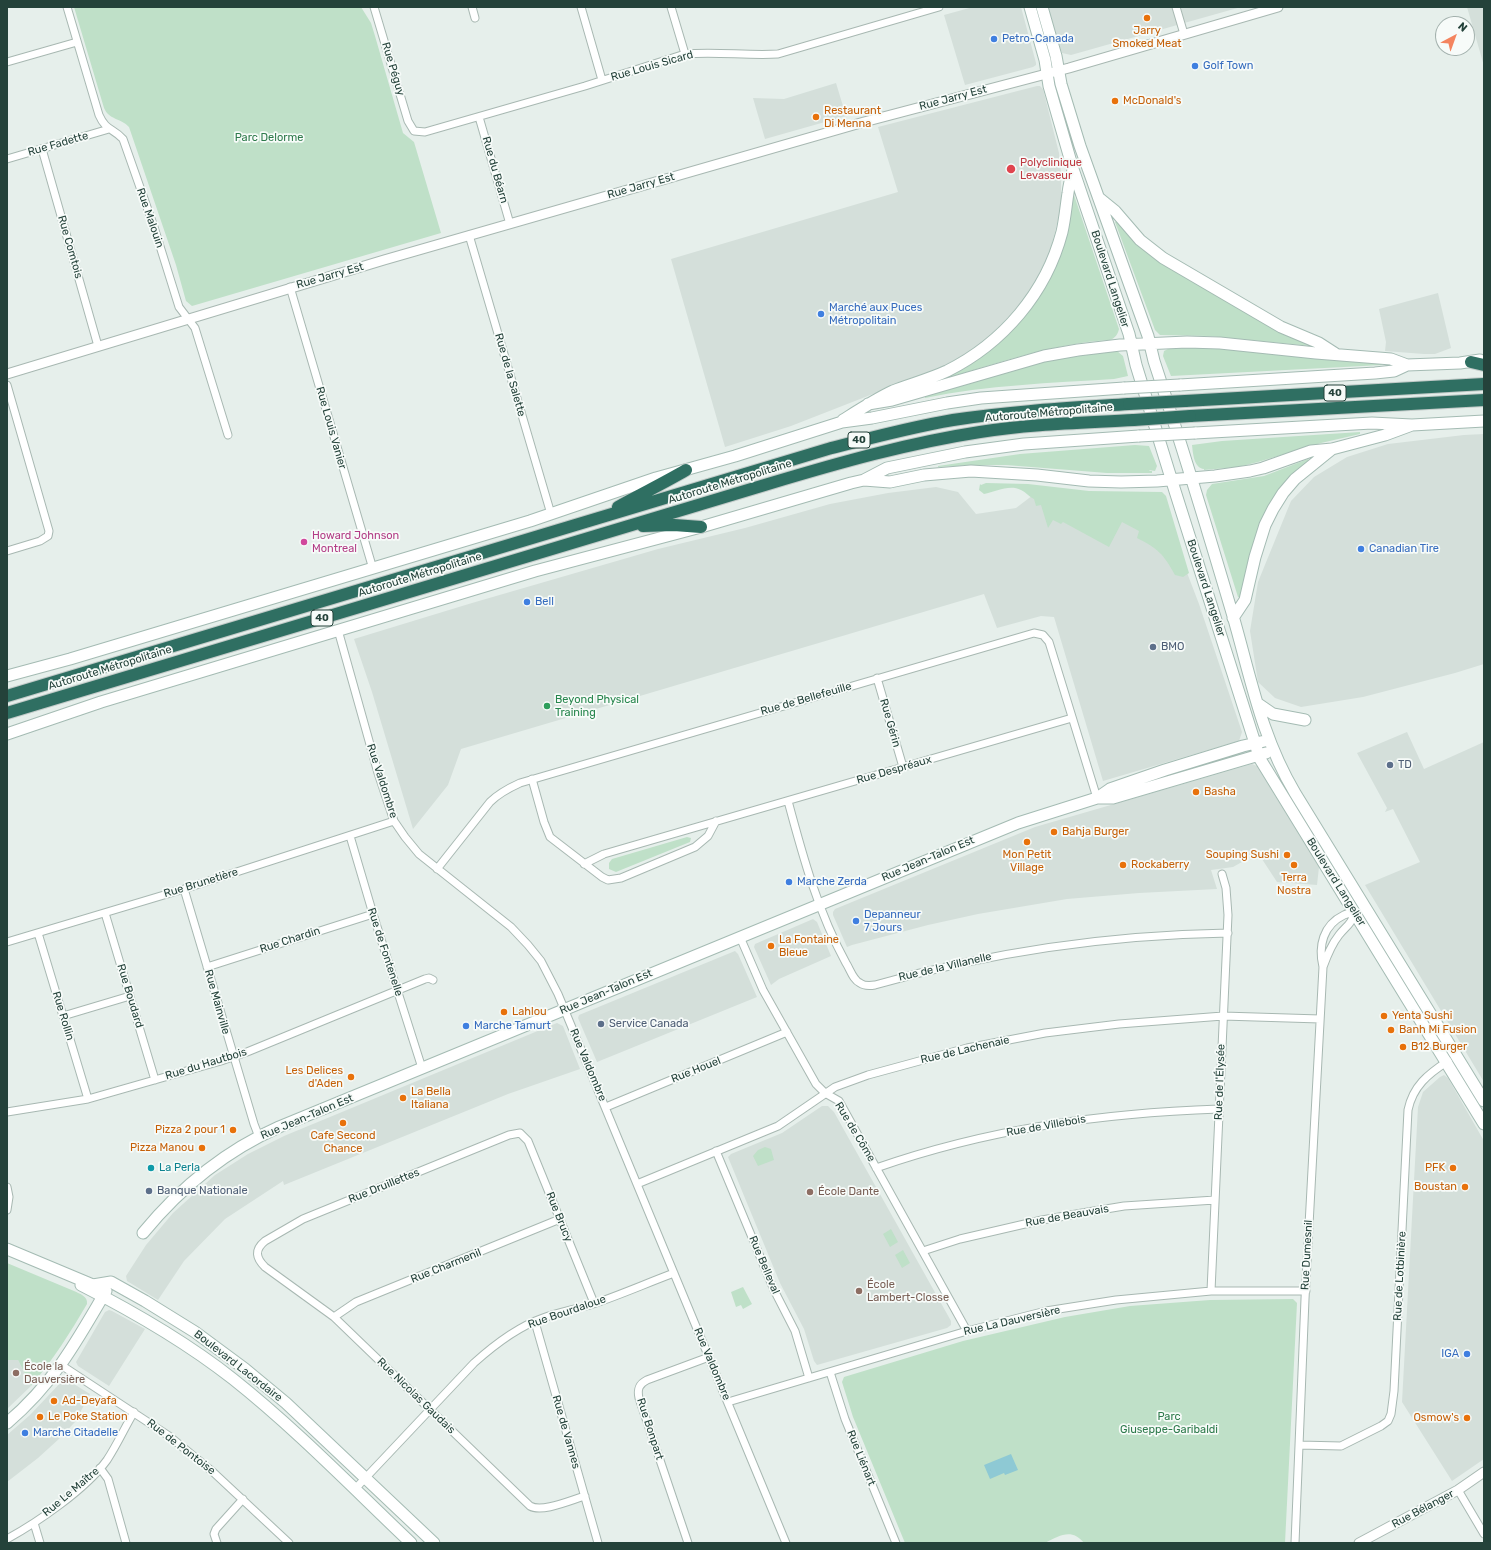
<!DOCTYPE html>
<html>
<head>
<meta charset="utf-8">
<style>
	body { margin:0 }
	#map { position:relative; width:1491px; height:1550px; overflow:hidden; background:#e6efeb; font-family:Rubik,sans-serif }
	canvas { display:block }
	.frame { position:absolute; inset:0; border:8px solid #24423a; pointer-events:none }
	.north { position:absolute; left:1435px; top:16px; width:40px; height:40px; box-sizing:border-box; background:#f7fbf9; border:1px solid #a3b1ad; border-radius:50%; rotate:41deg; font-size:11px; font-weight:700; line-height:16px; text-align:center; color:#24423a }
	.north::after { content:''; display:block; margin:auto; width:14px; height:18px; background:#f4845f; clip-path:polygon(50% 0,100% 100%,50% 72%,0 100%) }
</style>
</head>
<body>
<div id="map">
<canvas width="1491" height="1550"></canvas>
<div class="frame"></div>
<div class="north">N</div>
</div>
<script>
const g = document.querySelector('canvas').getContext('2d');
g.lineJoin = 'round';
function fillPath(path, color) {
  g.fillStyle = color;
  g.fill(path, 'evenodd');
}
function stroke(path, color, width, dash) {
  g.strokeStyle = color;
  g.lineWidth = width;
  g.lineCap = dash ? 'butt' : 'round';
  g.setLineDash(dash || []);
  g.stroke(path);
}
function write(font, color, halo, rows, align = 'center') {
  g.font = font + ' Rubik,sans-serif';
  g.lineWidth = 3.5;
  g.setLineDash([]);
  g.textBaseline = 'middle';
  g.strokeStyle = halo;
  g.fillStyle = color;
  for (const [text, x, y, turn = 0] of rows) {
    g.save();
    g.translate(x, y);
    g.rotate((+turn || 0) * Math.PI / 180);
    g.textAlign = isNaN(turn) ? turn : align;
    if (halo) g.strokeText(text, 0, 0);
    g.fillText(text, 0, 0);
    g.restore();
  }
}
fillPath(new Path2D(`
	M973,7H1021L1036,63V65L1033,67L965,85L944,15Z
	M1047,7H1241L1071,55L1062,53Z
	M1467,7H1484V66Z
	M836,83L846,116L765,139L753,98L784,99Z
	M1037,86H1040L1043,89L1059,153L1061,174V203L1059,216L1050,252L1033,286L1018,307L989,337L968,353L942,367L791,426L725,447L671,259L898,192L878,127Z
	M1438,293L1451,348L1435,354H1424L1385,351L1386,342L1379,309Z
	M1484,434V664L1455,673L1363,697L1301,707L1275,698L1258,682L1250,631L1258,582L1291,501L1314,477L1347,457L1388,444L1464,435Z
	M936,487L958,492L976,514L1016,508L1037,492L1161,505L1199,604L1242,732L1239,741L1103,781L1054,617L1041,616L997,628L984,594L461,749L448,785L413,829L372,692L354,639L472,603L658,549L745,528L830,504L888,493Z
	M1407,732L1424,769L1484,742V1082L1365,885L1420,862L1393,809L1385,812L1387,808L1357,753Z
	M1252,764L1257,766L1319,867L1317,885L1277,882L1258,853L1233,867L1211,870L1217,889L1139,893L1067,899L978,914L928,925L852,945L847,947L833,915V912L835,909L1035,827Z
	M813,919L817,922L831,956L779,979L771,985L754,947L755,944Z
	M735,951L738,954L757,997L597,1062L578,1018L579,1015Z
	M557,1023L563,1026L580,1069L508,1094L284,1185L283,1181L225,1219L184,1261L158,1300L127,1281L126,1276L146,1245L173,1213L215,1175L248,1154L284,1136Z
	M1444,1075L1448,1078L1484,1141V1459L1452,1481L1402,1402L1418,1107L1423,1092L1440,1077Z
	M822,1106H828L834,1112L951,1321V1325L947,1328L817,1365L814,1361L804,1329L780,1283L728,1157L731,1154L782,1133Z
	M109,1310L112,1311L145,1329L109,1386L78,1366L76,1362L105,1312Z
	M7,1360H18L31,1386L7,1409Z
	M63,1380L69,1381L90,1394L75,1422L60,1438L38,1458L7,1482V1435L30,1415Z`), '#d4dfda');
fillPath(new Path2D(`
	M74,7H361L371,23L375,36L403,133L414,142L441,233L192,306L186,301L176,265L129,127C121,118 109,120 104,108Z
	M1072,195H1074L1119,329C1118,334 1115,338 1110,340C1055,343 1002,362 950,377L949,376L977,360L993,348L1033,305Z
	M1117,221L1131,237L1311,344V346L1209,336L1160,335L1155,330L1115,222Z
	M1201,347L1381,363L1382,365L1171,376L1163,356L1164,351L1168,349V348Z
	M1117,351L1123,356L1128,376L1114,379C1051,383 988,385 925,398V396L1050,360Z
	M1360,432V434L1321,443L1258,462L1238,467L1204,470V469C1194,468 1193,454 1192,445L1222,441Z
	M1135,445L1149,446L1157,466L1155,471L1149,470L1150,471H1152V473H1107L1006,465H975L938,467V466L1020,454Z
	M1308,459L1309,460L1292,475L1240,598L1238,597L1206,495L1207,490L1212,484L1264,476Z
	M986,483L1028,484L1089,491L1162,492L1166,496L1189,573L1183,577L1175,575C1163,553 1158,549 1137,538L1139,531L1122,522L1109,547L1063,522L1061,524L1053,520L1048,528L1041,505L1036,506L1034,499C1029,497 1026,492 1021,490C1009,484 996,492 984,494L979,490L980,484L981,485Z
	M687,837L691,838L690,842L616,872L609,869V863L612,859Z
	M765,1147L771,1149L774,1160L758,1166L753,1156L758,1150Z
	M891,1229L898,1242L890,1247L883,1234Z
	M903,1250L910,1263L902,1268L895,1255Z
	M7,1263L74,1291C80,1294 88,1296 87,1304C70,1333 53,1360 31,1386L18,1360H7Z
	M743,1287L752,1304L743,1309L741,1305L736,1307L731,1292Z
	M1293,1299L1297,1303L1285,1543H1084C1072,1528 1060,1535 1045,1543H905L853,1417L842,1382L844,1377L963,1341L1065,1317L1130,1306L1210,1300Z`), '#bfe0c8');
fillPath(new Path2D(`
	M1011,1454L1018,1470L1005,1475L1004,1473L990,1479L984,1465Z`), '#8ec9d4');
const minor = new Path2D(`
	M67,7L99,115C106,131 113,128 123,139L154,227L179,307L195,328L228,435
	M374,7L408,121L414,131L425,132L585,86L685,54C716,51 747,56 778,54L939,7
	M472,7L475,18
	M581,7L602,80
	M671,7L685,54
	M1176,7L1184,34
	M7,62L77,42
	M479,117L510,224
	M42,149L98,346
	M7,159L109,129
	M469,235L551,514
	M290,287L373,569
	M7,385L49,531L48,536L40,541L7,551
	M338,630L378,773L394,821L405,837L419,854L511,927L528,945L541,961L558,994L786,1543
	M877,678L903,767
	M532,779L544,822L550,837L602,877L608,880L621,878L695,847L708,836L716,821
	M788,801C803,857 818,912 846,963C850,969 853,980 860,983C864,986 869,986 875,985C990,952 1108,935 1228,933
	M350,836L373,914L422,1068
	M584,864L604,854L1072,718
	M437,869L490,802C499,793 509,788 520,783L1034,633L1043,635L1049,642L1097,798
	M184,889L254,1124L259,1137
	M105,913L155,1080
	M38,933L88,1099
	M740,937L763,990L816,1084L825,1093L839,1101L967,1331
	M7,942L184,889L394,821
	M207,967L373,914
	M1323,967C1327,956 1331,945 1339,935C1346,926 1351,925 1355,912
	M63,1016L130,996
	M606,1107L787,1032
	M7,1112L88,1099L221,1061L247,1052L425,979L429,978L433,980
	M716,1151L774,1290L795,1331L809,1378
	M876,1168C988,1129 1101,1113 1219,1109
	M637,1184L778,1126L835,1087L868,1075L967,1048L1045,1033L1119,1024L1223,1016L1320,1019
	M7,1187L9,1197L7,1210
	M923,1251L960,1239L1042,1220L1082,1213L1124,1206L1215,1200
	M1211,1291L1228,915L1226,888L1222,874
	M334,1317L356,1302L560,1219
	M535,1322L598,1543
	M61,1365L169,1436L213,1472L289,1543
	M830,1372L845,1419L896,1543
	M728,1402L967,1331L1046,1311L1116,1300L1211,1291H1306
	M1299,1445L1341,1446L1381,1426L1388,1421L1391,1414L1394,1391L1408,1110C1413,1086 1428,1074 1448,1061
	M100,1468L108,1479L126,1543
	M355,1489L474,1363C494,1345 517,1327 543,1318C560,1312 577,1309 593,1304C620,1295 647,1283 674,1273
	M1458,1490L1484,1534
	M585,1496C571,1500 542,1513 530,1506L334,1317L265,1267C256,1258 254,1250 265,1241L303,1219L509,1135L520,1133L528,1141L594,1303
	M34,1523L40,1543
	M7,1539C38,1522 86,1489 107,1460C117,1445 125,1427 134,1412
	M217,1543L214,1534L216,1529L243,1499
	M688,1543L639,1398C637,1389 639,1384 647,1380L709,1357
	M1295,1543L1305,1299L1323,967C1318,946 1323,925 1344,915C1348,913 1353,913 1357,912`);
const tertiary = new Path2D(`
	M7,374L384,260L864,122L1069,68L1278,7
	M1359,1543L1458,1490L1484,1472`);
const secondary = new Path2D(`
	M1030,7L1045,60L1049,86L1073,169L1129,334L1136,365L1175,491L1260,759L1484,1124
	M1042,7L1056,56L1061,84L1080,146L1148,336L1154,361C1182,446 1208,531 1233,616C1251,678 1261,736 1295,793L1484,1101
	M1099,198L1115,211L1140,240L1163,258L1281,327L1319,343L1336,354
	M1180,385L1375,373L1394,371L1407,365L1460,363L1480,360
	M868,404L892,400L1044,356L1078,350L1120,345L1187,342L1220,343L1316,353L1391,359L1407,365
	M843,420C859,410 876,399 893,391C911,384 930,379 947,371C1003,343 1046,293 1062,232C1065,219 1066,206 1068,193C1069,185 1071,177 1073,170
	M1195,433L1372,423L1412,425L1484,421
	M864,480L887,468L965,452L1024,444L1139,436
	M1233,618L1245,600L1255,557L1265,525L1273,509L1283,493L1295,479L1332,449
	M7,676L70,659L530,521L656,478L735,456L842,422L872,418L947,403L981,398L1124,388
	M1257,703L1273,714L1305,720
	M7,734L101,702L535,571L701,527L851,483L864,480L890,482L924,475L971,471L1037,475L1089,481L1121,482L1157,481L1215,476L1250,471L1263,468L1311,451L1332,449L1385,435L1412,425
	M1097,798H1113L1266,753
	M143,1233C180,1188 225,1151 279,1127L1018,823L1097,798L1110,789L1165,770L1243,746L1269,740
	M7,1249L93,1285L111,1282L145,1301L195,1332L245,1369L286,1403L434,1543
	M81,1285C134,1312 186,1342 233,1379C296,1429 353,1488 411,1543
	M7,1423C53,1384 76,1343 106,1291`);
const motorway = new Path2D(`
	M1471,362L1484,365
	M1185,401L1484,384
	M1190,416L1484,400
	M618,507C641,494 664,483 686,470
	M643,526L674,525L701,527
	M7,696L828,449C870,438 911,427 953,420C1012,411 1070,408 1129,404
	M7,713L768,484C838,463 908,443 980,432C1031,424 1083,423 1134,420`);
stroke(minor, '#a8b8b2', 9);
stroke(tertiary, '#a8b8b2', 11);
stroke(secondary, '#a4bbb3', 13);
stroke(motorway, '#c2cac8', 14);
stroke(minor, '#fff', 7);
stroke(tertiary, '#fff', 9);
stroke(secondary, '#fff', 11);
stroke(motorway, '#2f6f62', 12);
const secondaryBridge = new Path2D(`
	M1124,388L1180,385
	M1139,436L1195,433`);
const motorwayBridge = new Path2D(`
	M1129,404L1185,401
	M1134,420L1190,416`);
stroke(secondaryBridge, '#a4bbb3', 13, []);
stroke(motorwayBridge, '#c2cac8', 14, []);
stroke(secondaryBridge, '#fff', 11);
stroke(motorwayBridge, '#2f6f62', 12);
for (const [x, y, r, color] of [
	[1147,18,4,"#e8710a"],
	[994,39,4,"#3f7fe0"],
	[1195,66,4,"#3f7fe0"],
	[1115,101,4,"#e8710a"],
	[816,117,4,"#e8710a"],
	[1011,169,5,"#e0444e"],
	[821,314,4,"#3f7fe0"],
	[304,542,4,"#d1479c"],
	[1361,549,4,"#3f7fe0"],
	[527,602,4,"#3f7fe0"],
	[1153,647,4,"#5c6f8a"],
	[547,706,4,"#2e9e5b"],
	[1390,765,4,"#5c6f8a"],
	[1196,792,4,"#e8710a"],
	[1054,832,4,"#e8710a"],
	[1027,842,4,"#e8710a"],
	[1287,855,4,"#e8710a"],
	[1123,865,4,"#e8710a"],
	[1294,865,4,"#e8710a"],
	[789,882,4,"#3f7fe0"],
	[856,921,4,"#3f7fe0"],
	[771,946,4,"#e8710a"],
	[504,1012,4,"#e8710a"],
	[1384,1016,4,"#e8710a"],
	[601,1024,4,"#5c6f8a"],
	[466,1026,4,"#3f7fe0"],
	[1391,1030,4,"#e8710a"],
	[1403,1047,4,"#e8710a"],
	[351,1077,4,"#e8710a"],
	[403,1098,4,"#e8710a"],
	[343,1123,4,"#e8710a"],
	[233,1130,4,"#e8710a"],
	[202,1148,4,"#e8710a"],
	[151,1168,4,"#0f9aa8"],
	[1453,1168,4,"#e8710a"],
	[1465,1187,4,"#e8710a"],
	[149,1191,4,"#5c6f8a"],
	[810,1192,4,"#8d6e63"],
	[859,1291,4,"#8d6e63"],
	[1467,1354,4,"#3f7fe0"],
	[16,1373,4,"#8d6e63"],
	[54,1401,4,"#e8710a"],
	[40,1417,4,"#e8710a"],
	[1467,1418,4,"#e8710a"],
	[25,1433,4,"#3f7fe0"]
]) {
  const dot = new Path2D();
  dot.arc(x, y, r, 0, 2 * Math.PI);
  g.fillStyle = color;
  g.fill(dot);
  stroke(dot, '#f7fbf9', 1.5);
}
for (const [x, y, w] of [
	[1335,393,22],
	[859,440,22],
	[322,618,22]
]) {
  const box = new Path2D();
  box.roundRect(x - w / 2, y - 8, w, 16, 3);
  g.fillStyle = '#f7fbf9';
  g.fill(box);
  stroke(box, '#24423a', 1);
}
write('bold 10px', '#24423a', null, [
	["40",1335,393],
	["40",859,440],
	["40",322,618]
]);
write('11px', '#c56008', '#f7fbf9', [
	["Jarry",1147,31,"center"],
	["Smoked Meat",1147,44,"center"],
	["McDonald's",1123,101],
	["Restaurant",824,111],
	["Di Menna",824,124],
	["Basha",1204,792],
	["Bahja Burger",1062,832],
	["Mon Petit",1027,855,"center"],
	["Village",1027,868,"center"],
	["Souping Sushi",1279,855,"right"],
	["Rockaberry",1131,865],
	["Terra",1294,878,"center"],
	["Nostra",1294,891,"center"],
	["La Fontaine",779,940],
	["Bleue",779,953],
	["Lahlou",512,1012],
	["Yenta Sushi",1392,1016],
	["Banh Mi Fusion",1399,1030],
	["B12 Burger",1411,1047],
	["Les Delices",343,1071,"right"],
	["d'Aden",343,1084,"right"],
	["La Bella",411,1092],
	["Italiana",411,1105],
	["Pizza 2 pour 1",225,1130,"right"],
	["Cafe Second",343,1136,"center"],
	["Chance",343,1149,"center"],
	["Pizza Manou",194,1148,"right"],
	["PFK",1445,1168,"right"],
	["Boustan",1457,1187,"right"],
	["Ad-Deyafa",62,1401],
	["Le Poke Station",48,1417],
	["Osmow's",1459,1418,"right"]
], 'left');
write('11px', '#366cbe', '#f7fbf9', [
	["Petro-Canada",1002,39],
	["Golf Town",1203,66],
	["Marché aux Puces",829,308],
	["Métropolitain",829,321],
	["Canadian Tire",1369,549],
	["Bell",535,602],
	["Marche Zerda",797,882],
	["Depanneur",864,915],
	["7 Jours",864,928],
	["Marche Tamurt",474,1026],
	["IGA",1459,1354,"right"],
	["Marche Citadelle",33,1433]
], 'left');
write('11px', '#24423a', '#f7fbf9', [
	["Rue Louis Sicard",652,66,-16],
	["Rue Péguy",393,69,73],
	["Rue Jarry Est",953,98,-15],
	["Rue Fadette",58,144,-16],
	["Rue du Béarn",495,170,74],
	["Rue Jarry Est",641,186,-16],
	["Rue Malouin",150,218,71],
	["Rue Comtois",70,247,74],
	["Rue Jarry Est",330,276,-16],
	["Boulevard Langelier",1110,279,72],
	["Rue de la Salette",510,375,74],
	["Autoroute Métropolitaine",1049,413,-5],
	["Rue Louis Vanier",331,428,74],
	["Autoroute Métropolitaine",730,482,-17],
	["Autoroute Métropolitaine",420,575,-17],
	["Boulevard Langelier",1206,588,72],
	["Autoroute Métropolitaine",110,668,-17],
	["Rue de Bellefeuille",806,699,-16],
	["Rue Gérin",890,723,74],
	["Rue Despréaux",894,770,-16],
	["Rue Valdombre",382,781,72],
	["Rue Jean-Talon Est",928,859,-23],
	["Boulevard Langelier",1336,882,58],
	["Rue Brunetière",201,883,-17],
	["Rue Chardin",290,940,-18],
	["Rue de Fontenelle",385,952,72],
	["Rue de la Villanelle",945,967,-13],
	["Rue Jean-Talon Est",606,992,-23],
	["Rue Boudard",130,996,73],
	["Rue Mainville",217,1002,74],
	["Rue Rollin",63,1016,73],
	["Rue de Lachenaie",965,1050,-13],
	["Rue du Hautbois",206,1064,-17],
	["Rue Valdombre",588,1065,67],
	["Rue Houel",696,1070,-22],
	["Rue de l'Élysée",1220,1082,-88],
	["Rue Jean-Talon Est",307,1117,-23],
	["Rue de Villebois",1046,1126,-10],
	["Rue de Côme",855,1132,59],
	["Rue Druillettes",384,1186,-22],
	["Rue de Beauvais",1067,1216,-10],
	["Rue Brucy",559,1217,68],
	["Rue Dumesnil",1307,1255,-87],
	["Rue Belleval",764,1265,67],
	["Rue Charmenil",446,1266,-22],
	["Rue de Lotbinière",1400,1276,-87],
	["Rue Bourdaloue",567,1312,-19],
	["Rue La Dauversière",1012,1321,-13],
	["Rue Valdombre",712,1364,67],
	["Boulevard Lacordaire",238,1366,38],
	["Rue Nicolas Gaudais",416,1396,44],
	["Rue Bonpart",650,1429,72],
	["Rue de Vannes",566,1432,74],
	["Rue de Pontoise",181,1447,38],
	["Rue Liénart",861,1458,68],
	["Rue Le Maître",71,1492,-40],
	["Rue Bélanger",1423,1509,-28]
]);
write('11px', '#2d7a4b', '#f7fbf9', [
	["Parc Delorme",269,138],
	["Parc",1169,1417],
	["Giuseppe-Garibaldi",1169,1430]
]);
write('11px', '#be3a42', '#f7fbf9', [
	["Polyclinique",1020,163],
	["Levasseur",1020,176]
], 'left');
write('11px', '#b23c85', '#f7fbf9', [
	["Howard Johnson",312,536],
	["Montreal",312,549]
], 'left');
write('11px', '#4e5e75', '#f7fbf9', [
	["BMO",1161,647],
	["TD",1398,765],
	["Service Canada",609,1024],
	["Banque Nationale",157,1191]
], 'left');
write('11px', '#27864d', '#f7fbf9', [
	["Beyond Physical",555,700],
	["Training",555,713]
], 'left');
write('11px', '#0d838f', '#f7fbf9', [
	["La Perla",159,1168]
], 'left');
write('11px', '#785e54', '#f7fbf9', [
	["École Dante",818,1192],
	["École",867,1285],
	["Lambert-Closse",867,1298],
	["École la",24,1367],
	["Dauversière",24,1380]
], 'left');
</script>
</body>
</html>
